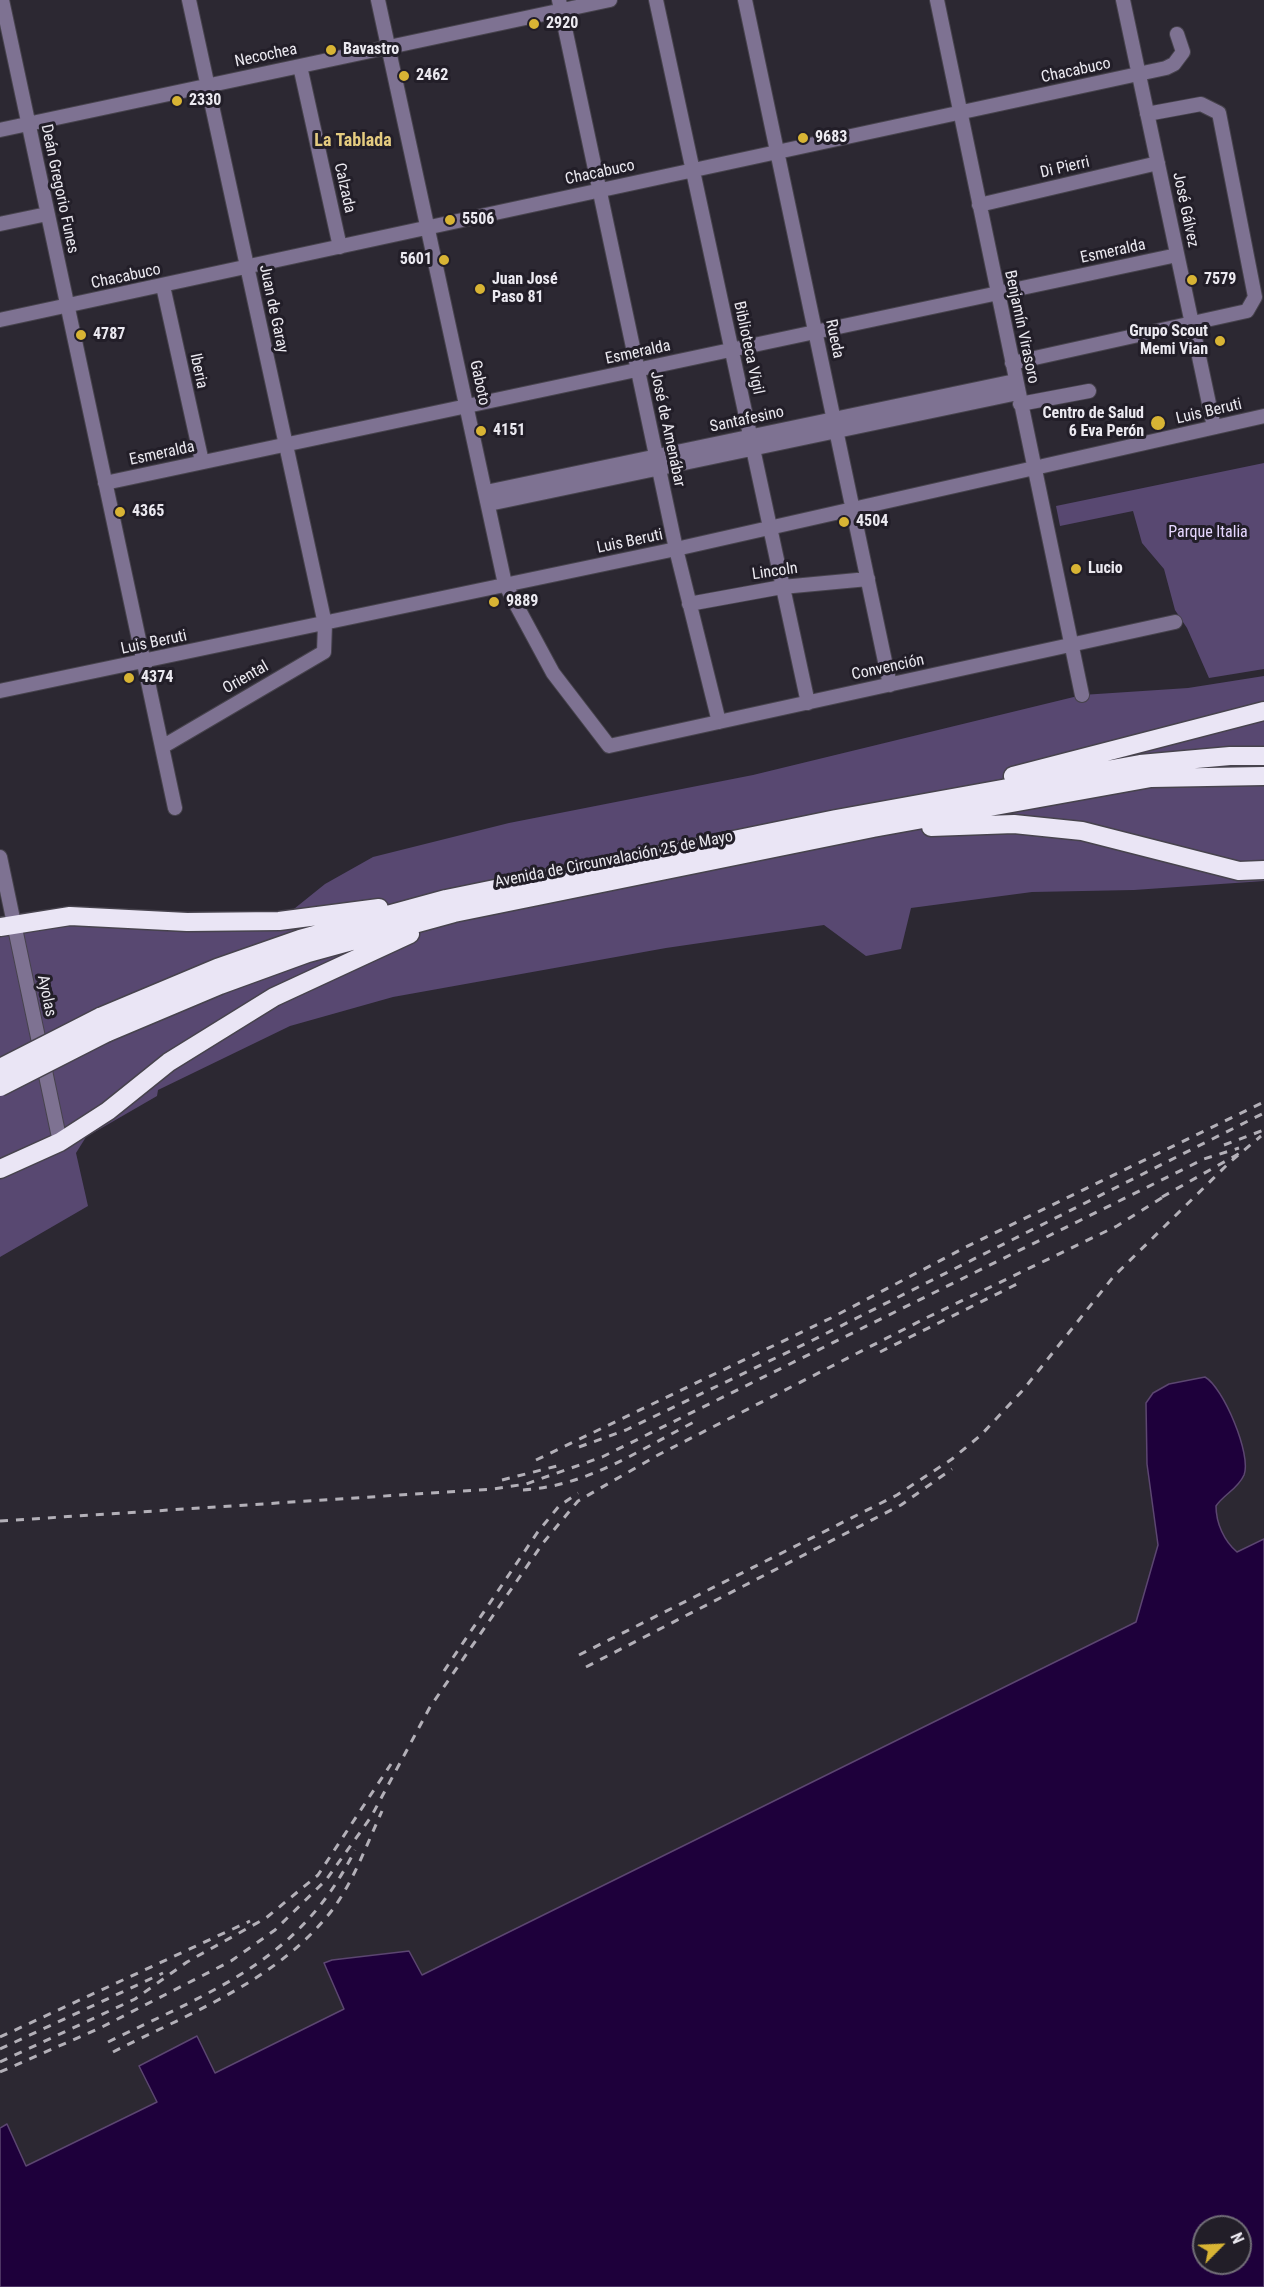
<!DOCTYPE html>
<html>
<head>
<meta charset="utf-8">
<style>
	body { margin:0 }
	#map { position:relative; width:1264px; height:2287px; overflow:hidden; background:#2c2832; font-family:"Roboto Condensed",sans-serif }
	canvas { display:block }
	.north { position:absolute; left:1192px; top:2215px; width:60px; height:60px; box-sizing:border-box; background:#221e28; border:2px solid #726f78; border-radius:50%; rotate:66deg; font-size:16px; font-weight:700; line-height:24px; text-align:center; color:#ebe9f0 }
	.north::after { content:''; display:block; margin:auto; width:21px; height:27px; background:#d8b434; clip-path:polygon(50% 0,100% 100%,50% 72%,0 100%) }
</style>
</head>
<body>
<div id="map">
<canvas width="1264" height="2287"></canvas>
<div class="north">N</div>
</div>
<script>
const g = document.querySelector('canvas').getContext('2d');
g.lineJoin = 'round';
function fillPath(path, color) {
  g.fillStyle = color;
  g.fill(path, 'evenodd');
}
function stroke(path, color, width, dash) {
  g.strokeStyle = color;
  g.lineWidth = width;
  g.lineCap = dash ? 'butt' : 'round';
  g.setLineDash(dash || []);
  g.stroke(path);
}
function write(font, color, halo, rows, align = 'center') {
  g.font = font + ' "Roboto Condensed",sans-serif';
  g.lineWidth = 6;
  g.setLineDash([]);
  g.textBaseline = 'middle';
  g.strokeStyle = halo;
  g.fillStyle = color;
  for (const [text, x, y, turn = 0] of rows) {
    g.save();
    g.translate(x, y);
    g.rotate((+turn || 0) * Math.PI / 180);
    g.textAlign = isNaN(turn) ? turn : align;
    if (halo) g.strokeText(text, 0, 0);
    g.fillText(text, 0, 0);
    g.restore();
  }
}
fillPath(new Path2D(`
	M1264,463V669L1209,678L1187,628L1175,610L1164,569L1142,543L1133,511L1060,526L1056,506Z
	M1264,676V881L1134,890L1032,892L911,908L901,949L866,956L824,925L666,948L393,997L290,1026L158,1090L157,1096L86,1137L76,1153L88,1206L0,1257V927L15,924L279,921L325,884L373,857L509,823L753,775L1082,695L1188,688Z`), '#584871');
const water = new Path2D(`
	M1205,1377C1223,1387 1252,1455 1244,1475C1238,1489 1224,1494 1216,1506C1216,1523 1224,1541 1237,1552L1264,1539V2287H0V2128L7,2124L26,2166L157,2102L139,2066L197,2036L215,2073L344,2009L324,1963L332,1960L409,1951L422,1975L1136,1622L1158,1545L1147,1464L1146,1403L1153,1393L1169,1384ZM1204,2227H1240V2263H1204Z`);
fillPath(water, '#1e003b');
stroke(water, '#5c4671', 1.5);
const minor = new Path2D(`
	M2,0L175,808
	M378,0L505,584L553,673L609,746L1175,622
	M559,0L676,549L719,722
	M656,0L808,703
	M745,0L890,685
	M937,0L1082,695
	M1123,0L1214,427
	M300,66L340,247
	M0,130L610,0
	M979,205L1158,163
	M0,224L47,214
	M163,286L202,462
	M0,320L1166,68L1174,64L1183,52L1177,34
	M1012,363L1247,311L1255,297L1219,113L1201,104L1147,114
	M1020,404L1089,391
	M105,483L1177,255
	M486,492L1015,381
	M489,504L1018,393
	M689,604L782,587L868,579
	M0,691L676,549L1264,416
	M162,747L324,652L325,624L189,0
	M0,857L60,1142`);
const highway = new Path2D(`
	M1013,776L1264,711
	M931,827L1014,824L1082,831L1239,871L1264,870
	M0,927L70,916L187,922L279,921L379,908
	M100,1017L217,968L300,939L446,899L836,819L1140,764L1230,756H1264
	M106,1033L220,985L308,953L454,913L873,828L1151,778L1264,776
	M0,1169L60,1142L108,1111L169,1062L274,997L410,934`);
stroke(minor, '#47434d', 16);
stroke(highway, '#47434d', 21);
stroke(minor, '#7e7292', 14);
stroke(highway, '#eae5f5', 18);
stroke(new Path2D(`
	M1224,1145L1264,1130
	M1162,1197L1240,1153
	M880,1352L1017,1284
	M579,1447L626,1430L813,1340L1264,1113
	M536,1460L831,1318L966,1247L1264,1102
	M502,1480L557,1466
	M523,1490C588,1486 639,1450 696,1421
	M0,1521L493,1489L526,1484L602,1457L1204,1159L1239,1148
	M579,1655L897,1495L952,1459L981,1435L1023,1390L1114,1276L1230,1162L1261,1136
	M586,1667L901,1505L952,1469
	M444,1671L537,1533L559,1506L578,1493
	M0,2037L250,1921
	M108,2042C212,1991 300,1961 355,1850
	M0,2049L163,1973
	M113,2052C190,2013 279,1980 333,1909C354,1880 367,1844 382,1811
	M0,2062L135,1999L187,1962L266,1918L318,1875L391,1764
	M0,2072L100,2028L231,1961L275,1930L326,1880L371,1817L430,1707L543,1543L578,1501L658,1455L928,1317L1117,1226L1168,1194`), '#b3b0b8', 3, [8, 8]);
const highwayBridge = new Path2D(`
	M0,1068L100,1017
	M0,1087L106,1033`);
stroke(highwayBridge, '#47434d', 21, []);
stroke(highwayBridge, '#eae5f5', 18);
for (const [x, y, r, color] of [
	[534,24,6,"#d8b434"],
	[331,50,6,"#d8b434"],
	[404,76,6,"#d8b434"],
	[177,101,6,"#d8b434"],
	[803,138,6,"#d8b434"],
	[450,220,6,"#d8b434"],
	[444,260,6,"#d8b434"],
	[1192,280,6,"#d8b434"],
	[480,289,6,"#d8b434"],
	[81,335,6,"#d8b434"],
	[1220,341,6,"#d8b434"],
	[1158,423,8,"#d8b434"],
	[481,431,6,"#d8b434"],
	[120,512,6,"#d8b434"],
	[844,522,6,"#d8b434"],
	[1076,569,6,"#d8b434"],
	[494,602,6,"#d8b434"],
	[129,678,6,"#d8b434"]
]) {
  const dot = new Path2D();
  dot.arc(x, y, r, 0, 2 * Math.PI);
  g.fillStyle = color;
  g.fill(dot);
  stroke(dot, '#221e28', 2);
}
write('bold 16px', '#ebe9f0', '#221e28', [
	["2920",546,24],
	["Bavastro",343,50],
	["2462",416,76],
	["2330",189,101],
	["9683",815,138],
	["5506",462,220],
	["5601",432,260,"right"],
	["Juan José",492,280],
	["Paso 81",492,298],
	["7579",1204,280],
	["Grupo Scout",1208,332,"right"],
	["Memi Vian",1208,350,"right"],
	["4787",93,335],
	["Centro de Salud",1144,414,"right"],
	["6 Eva Perón",1144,432,"right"],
	["4151",493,431],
	["4365",132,512],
	["4504",856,522],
	["Lucio",1088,569],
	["9889",506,602],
	["4374",141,678]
], 'left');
write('16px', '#ebe9f0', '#221e28', [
	["Necochea",266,56,-12],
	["Chacabuco",1076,71,-12],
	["Di Pierri",1065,168,-13],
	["Chacabuco",600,173,-12],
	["Calzada",344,188,77],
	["Deán Gregorio Funes",59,189,78],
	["José Gálvez",1185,210,78],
	["Esmeralda",1113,252,-12],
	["Chacabuco",126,277,-12],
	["Juan de Garay",273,309,78],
	["Benjamín Virasoro",1021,327,78],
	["Rueda",834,339,78],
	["Biblioteca Vigil",748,348,78],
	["Esmeralda",638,353,-12],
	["Iberia",198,371,78],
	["Gaboto",479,383,78],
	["Luis Beruti",1209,412,-13],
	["Santafesino",747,420,-12],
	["José de Amenábar",667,429,78],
	["Esmeralda",162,454,-12],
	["Luis Beruti",630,542,-12],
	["Lincoln",775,572,-8],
	["Luis Beruti",154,643,-12],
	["Convención",888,668,-12],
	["Oriental",246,678,-30],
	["Avenida de Circunvalación 25 de Mayo",614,860,-11],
	["Ayolas",46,996,78]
]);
write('16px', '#e6d7ff', '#221e28', [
	["Parque Italia",1208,533]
]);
write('bold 18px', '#e4cb7f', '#221e28', [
	["La Tablada",353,141]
]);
</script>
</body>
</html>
